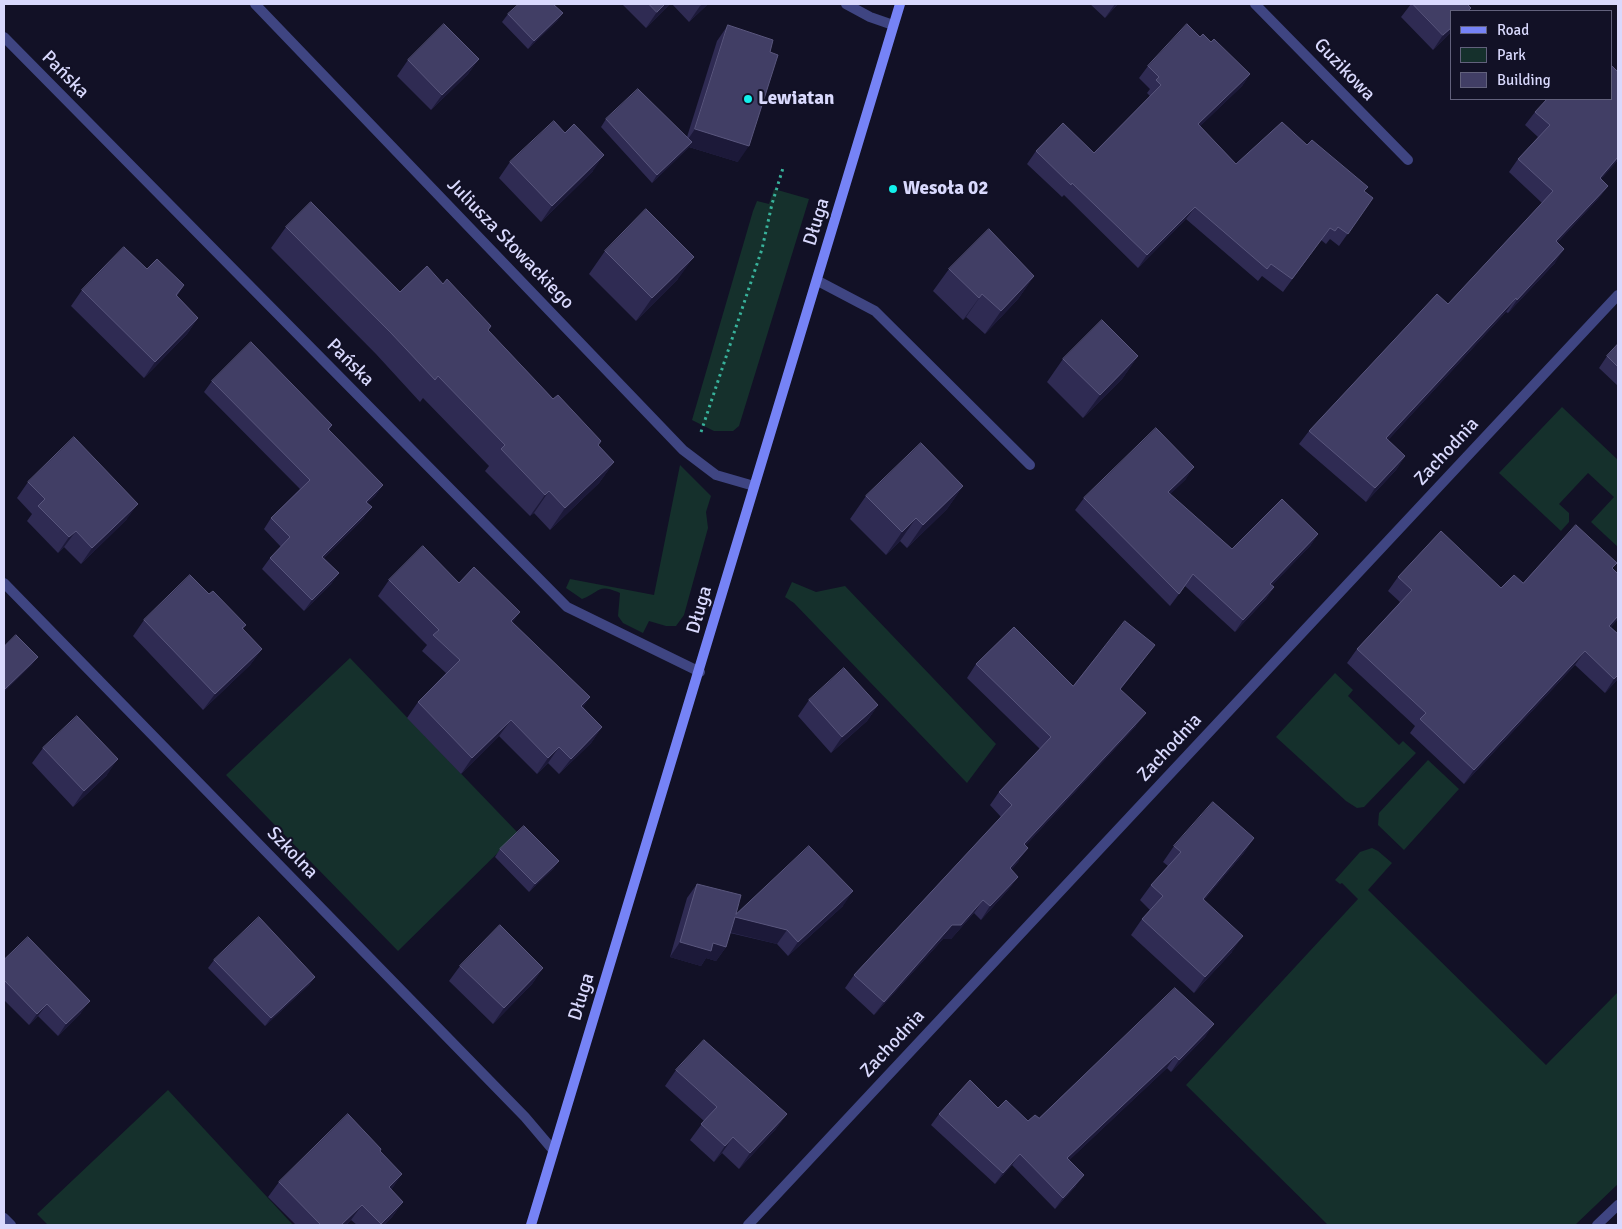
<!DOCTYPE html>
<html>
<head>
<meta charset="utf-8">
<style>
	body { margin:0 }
	#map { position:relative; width:1622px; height:1229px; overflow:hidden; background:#121126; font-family:Signika,sans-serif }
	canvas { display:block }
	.frame { position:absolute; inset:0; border:5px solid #d9d9fd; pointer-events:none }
	.legend { position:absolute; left:1450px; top:10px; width:162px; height:90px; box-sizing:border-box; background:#121126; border:1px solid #62617c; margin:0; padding:6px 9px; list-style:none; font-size:15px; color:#d9d9fd }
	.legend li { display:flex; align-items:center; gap:10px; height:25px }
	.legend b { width:25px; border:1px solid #62617c }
</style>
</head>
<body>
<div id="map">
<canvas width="1622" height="1229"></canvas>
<div class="frame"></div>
<ul class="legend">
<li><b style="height:6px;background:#7683f6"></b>Road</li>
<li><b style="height:14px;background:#15302c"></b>Park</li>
<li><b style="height:14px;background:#413e65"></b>Building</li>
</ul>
</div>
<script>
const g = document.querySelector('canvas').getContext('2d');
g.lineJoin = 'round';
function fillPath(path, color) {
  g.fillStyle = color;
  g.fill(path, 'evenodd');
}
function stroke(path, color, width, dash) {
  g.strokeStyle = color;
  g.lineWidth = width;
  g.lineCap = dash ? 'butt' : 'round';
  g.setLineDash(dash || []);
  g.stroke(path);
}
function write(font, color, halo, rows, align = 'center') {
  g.font = font + ' Signika,sans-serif';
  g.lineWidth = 4;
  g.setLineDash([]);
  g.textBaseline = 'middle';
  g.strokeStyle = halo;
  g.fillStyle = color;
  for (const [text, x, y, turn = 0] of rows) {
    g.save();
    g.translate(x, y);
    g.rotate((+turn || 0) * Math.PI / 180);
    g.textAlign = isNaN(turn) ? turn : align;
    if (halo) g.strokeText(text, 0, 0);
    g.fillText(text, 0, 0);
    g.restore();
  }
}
fillPath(new Path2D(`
	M774,189L809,199L739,426L733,431H714L692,420L753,211L757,201L769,204Z
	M1562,407L1618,460V547L1591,522L1614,497L1588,473L1559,504L1569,513V522L1561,531L1499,473Z
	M680,465L711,496L706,512L708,528L684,615L676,626H666L649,621L643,633L623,623L618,616L620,593C597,583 601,592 582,599L566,588L570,579L654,595Z
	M792,582L816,592L845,586L996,744L967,783L794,603L785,597Z
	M350,658L518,833L398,951L226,775Z
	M1335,673L1353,690L1348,696L1399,745L1403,741L1416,753L1364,807L1357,808L1346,801L1276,737Z
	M1428,760L1459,789L1404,850L1378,825L1379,813Z
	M1372,848L1378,851L1392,863L1368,890L1546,1065L1618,992V1184L1575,1225H1328L1186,1085L1358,899L1342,883L1340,884L1335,880L1360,852Z
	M168,1090L293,1225H48L37,1214Z`), '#15302c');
stroke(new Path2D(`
	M701,432L762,249L772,204L783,168`), '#38b29b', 3, [2.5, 4]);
stroke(new Path2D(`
	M818,281L875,311L1030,465
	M1597,1225L1618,1205`), '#3f4582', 10);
stroke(new Path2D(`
	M255,4L683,450L716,475L754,486
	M846,4L870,17L893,25
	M1255,4L1408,160
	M4,37L567,607L700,672
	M4,583L525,1117L553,1150
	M4,1218L11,1225
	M748,1225L1618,295`), '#3f4582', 10);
stroke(new Path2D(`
	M531,1225L900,4`), '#7683f6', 10);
fillPath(new Path2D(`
	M622,4H670L646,28Z
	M672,4H708L689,22Z
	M1090,4H1118L1105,18Z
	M1411,4H1467L1451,11V32L1433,50L1401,17Z
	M563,13L557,21L528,49L502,22L508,14Z
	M728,25L738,162L689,147L686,150L652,183L601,127L606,119L687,137L717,41Z
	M1200,37L1211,42L1250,74L1242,86L1200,126L1236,164L1307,145L1373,198L1339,246L1330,239L1326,244L1321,240L1283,292L1262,276L1258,281L1186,219L1138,268L1064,195L1062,197L1027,164L1036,151L1094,153L1150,96L1147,93L1150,89L1139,78L1148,66Z
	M479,59L468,74L431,110L397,76L408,60Z
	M1618,72V160L1601,179L1608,186L1598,199L1557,243L1555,263L1508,313L1506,312L1388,440L1405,456L1396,470L1366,502L1299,444L1309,431L1448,304L1542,203L1509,172L1518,159L1538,137L1525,125L1535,112Z
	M510,162L593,171L541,222L499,178Z
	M286,227L400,292L443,284L491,326L488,330L537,382L553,399L601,441L598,445L614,462L599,483L550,530L534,513L530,516L485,471L489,466L423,398L420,402L376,354L271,248Z
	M605,251L678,279L636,321L589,274Z
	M147,269L184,285L177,296L198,318L187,334L144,378L71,306L82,290Z
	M949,269L1034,276L1018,299L985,334L966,317L963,320L933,291Z
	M1618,344V386L1599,368L1607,356Z
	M1138,356L1122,379L1083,418L1047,382L1063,359Z
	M212,381L332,425L329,430L383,485L375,496L367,503L364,518L324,558L339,573L331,584L304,611L262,569L270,558L281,547L264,529L271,518L300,489L204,392Z
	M1186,479L1170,494L1232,549L1318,534L1310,546L1272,585L1274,587L1266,599L1235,632L1185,586L1170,606L1075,510L1084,498Z
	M28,482L127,519L81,564L64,547L58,553L27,521L32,514L17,498Z
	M963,486L947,509L907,548L900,541L886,555L850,519L866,496Z
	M1612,568L1618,619L1611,627L1618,634V679L1605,693L1575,665L1464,784L1410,733L1415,726L1347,663L1357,649L1400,602L1388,591L1398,577L1501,588L1523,583Z
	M389,580L459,583L513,623L590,697L583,707L602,727L591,743L559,774L548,763L537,774L499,736L461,774L407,718L418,702L446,673L422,651L427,645L378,596Z
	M209,594L246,625L243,629L262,649L250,665L203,710L133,636L144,620Z
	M1145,658L1120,690L1136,726L1025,846L1018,862L1011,870L1018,877L1008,890L981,920L974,913L951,939H943L874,1015L845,988L854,975L1001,817L990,805L999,792L1040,749L967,678L976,664L1073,686Z
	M809,700L878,705L867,721L831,753L798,716Z
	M43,748L107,775L73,807L32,763Z
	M1254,838L1243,854L1204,900L1232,952L1194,993L1131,935L1142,919L1150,910L1140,900L1151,885L1168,866L1163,862L1174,846Z
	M500,849L559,861L553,869L529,892L495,857Z
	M697,884L736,914L843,906L788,956L777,944L730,933L726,947L716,961L706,958L701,966L670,957L687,898Z
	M4,960L81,1013L58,1036L38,1016L29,1025L4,1000Z
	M214,960L315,977L309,985L265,1026L208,968Z
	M460,966L543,968L532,984L493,1024L449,981Z
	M1206,1036L1171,1072L1167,1068L1069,1160L1076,1186L1055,1209L1012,1165L995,1184L931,1125L939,1114L998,1108L1028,1121L1039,1118Z
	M676,1070L787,1114L775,1130L739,1169L722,1153L714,1162L690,1140L704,1121L665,1086Z
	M279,1182L391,1190L403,1202L392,1217L384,1225H357L351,1220L346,1225H296L268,1197Z`), '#2f2b53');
fillPath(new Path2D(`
	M665,4H670L646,28L657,12Z
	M703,4H708L689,22L700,6Z
	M1115,4H1118L1105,18Z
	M563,13L557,21L528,49L534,41Z
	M1451,28V32L1433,50L1443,35Z
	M479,59L468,74L431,110L442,95Z
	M1250,74L1242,86L1190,136L1198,124Z
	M695,129L749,146L738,162L689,147L686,150L652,183L657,175L684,145Z
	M604,155L593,171L541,222L552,206Z
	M1618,157V160L1590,192L1600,178Z
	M1608,186L1598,199L1546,255L1556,241Z
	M1195,207L1186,219L1138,268L1147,255Z
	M1564,249L1555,263L1508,313L1517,300Z
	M694,257L678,279L636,321L652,298Z
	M1034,276L1018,299L985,334L1001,311Z
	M982,294L966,317L963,320L979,298Z
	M1516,298L1506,312L1377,452L1386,438Z
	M198,318L187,334L144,378L155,362Z
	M1138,356L1122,379L1083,418L1100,395Z
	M1405,456L1396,470L1366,502L1375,488Z
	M614,462L599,483L550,530L565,508Z
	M1194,467L1186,479L1160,504L1168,492Z
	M383,485L375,496L358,513L366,502Z
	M963,486L947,509L907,548L923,525Z
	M549,491L534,513L530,516L545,495Z
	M138,504L127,519L81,564L92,548Z
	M372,507L364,518L314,568L322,557Z
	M916,518L900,541L886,555L902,532Z
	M76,531L64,547L58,553L69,537Z
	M1318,534L1310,546L1262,596L1270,584Z
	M339,573L331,584L304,611L312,600Z
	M1274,587L1266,599L1235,632L1243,620Z
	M520,612L509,628L511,621Z
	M1618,616V619L1600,640L1609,626Z
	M1155,645L1145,658L1110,703L1120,689Z
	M262,649L250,665L203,710L215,694Z
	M1585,651L1575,665L1464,784L1474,770Z
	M38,657L32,665L4,692V690Z
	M1618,675V679L1605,693L1614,679Z
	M590,697L579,713L581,706Z
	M878,705L867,721L831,753L842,737Z
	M1146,713L1136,726L1014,858L1024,844Z
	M511,720L499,736L461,774L472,758Z
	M602,727L591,743L559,774L571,759Z
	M559,747L548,763L537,774L548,758Z
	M118,759L107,775L73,807L84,791Z
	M1254,838L1243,854L1192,915L1203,899Z
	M1028,848L1018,862L1000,882L1010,868Z
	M559,861L553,869L529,892L535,884Z
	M1018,877L1008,890L981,920L990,906Z
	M853,891L843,906L788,956L798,942Z
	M983,900L974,913L951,939H943L874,1015L884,1002L952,925Z
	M735,917L787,930L777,944L725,931Z
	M1243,936L1232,952L1194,993L1205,977Z
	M680,942L713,943L726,947L716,961L706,958L701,966L670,957Z
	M543,968L532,984L493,1024L504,1008Z
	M315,977L309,985L265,1026L271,1018Z
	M90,1001L81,1013L58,1036L66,1024Z
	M47,1004L38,1016L29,1025L37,1014Z
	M1214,1024L1206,1036L1171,1072L1179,1060Z
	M1175,1056L1167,1068L1059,1170L1067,1158Z
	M787,1114L775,1130L739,1169L750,1153Z
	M733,1137L722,1153L714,1162L725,1146Z
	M1020,1154L1012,1165L995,1184L1003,1173Z
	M402,1174L392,1189L378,1202L389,1187Z
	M1084,1175L1076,1186L1055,1209L1063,1198Z
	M403,1202L392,1217L384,1225H380Z
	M362,1205L351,1220L346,1225H341Z`), '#1c1939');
const building = new Path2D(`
	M519,4H553L563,13L534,41L508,14Z
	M649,4H665L657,12Z
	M1413,4H1467L1471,8L1468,11H1451V28L1443,35Z
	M444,24L479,59L442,95L408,60Z
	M1187,24L1200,37L1203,34L1211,42L1214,39L1250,74L1198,124L1236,164L1282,122L1307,145L1312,140L1368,187L1364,191L1373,198L1348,234L1338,227L1335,231L1330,228L1292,279L1271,264L1267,269L1195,207L1147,255L1072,183L1071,185L1036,151L1063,123L1094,153L1161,85L1156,80L1159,77L1148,66Z
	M728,25L773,40L770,52L778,55L749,146L695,129Z
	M1611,65L1618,72V157L1600,178L1608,186L1556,241L1564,249L1517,300L1516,298L1386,438L1405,456L1375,488L1309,431L1437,294L1448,304L1553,191L1518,159L1550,125L1535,112L1547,99H1611Z
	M638,89L692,142L657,175L606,119Z
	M554,121L565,133L574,124L604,155L552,206L510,162Z
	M311,202L400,292L427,266L443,284L447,279L491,326L488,330L537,382L553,399L558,395L601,441L598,445L614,462L565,508L549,491L545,495L501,449L505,445L438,376L435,380L391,333L286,227Z
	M646,209L694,257L652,298L605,251Z
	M989,229L1034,276L1001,311L982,294L979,298L949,269Z
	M124,247L147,269L157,259L184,285L176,295L198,318L155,362L82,290Z
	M1102,320L1138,356L1100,395L1063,359Z
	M251,342L332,425L328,429L383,485L366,502L372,507L322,557L339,573L312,600L270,558L290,537L271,518L310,480L212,381Z
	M1618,344V367L1607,356Z
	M1156,428L1194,467L1168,492L1232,549L1282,499L1318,534L1270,584L1274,587L1243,620L1193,574L1179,594L1084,498Z
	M74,437L138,504L92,548L76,531L69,537L38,506L45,499L28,482Z
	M921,443L963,486L923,525L916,518L902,532L866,496Z
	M1576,525L1617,563L1612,568L1618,574V616L1609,626L1618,634V675L1614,679L1585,651L1474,770L1420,719L1426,713L1357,649L1412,590L1398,577L1441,531L1501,588L1514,575L1523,583Z
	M423,546L459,583L474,567L520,612L511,621L590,697L581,706L602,727L571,759L559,747L548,758L511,720L472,758L418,702L460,660L433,635L439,630L389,580Z
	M190,575L209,594L213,591L246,625L242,628L262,649L215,694L144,620Z
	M1125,621L1155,645L1120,689L1146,713L1024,844L1028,848L1010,868L1018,877L990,906L983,900L961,925H952L884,1002L854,975L1012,805L999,792L1051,737L976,664L1014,627L1073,686Z
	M16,635L38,657L4,690V647Z
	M844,668L878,705L842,737L809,700Z
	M77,716L118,759L84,791L43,748Z
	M1213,802L1254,838L1203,899L1243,936L1205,977L1142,919L1163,896L1151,885L1181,852L1174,846Z
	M524,826L559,861L535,884L500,849Z
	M809,846L853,891L798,942L787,930L735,917L726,947L713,943L711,951L680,942L697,884L741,895L736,914Z
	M259,917L315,977L271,1018L214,960Z
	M500,925L543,968L504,1008L460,966Z
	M28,937L90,1001L66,1024L47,1004L37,1014L4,980V960Z
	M1175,988L1214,1024L1179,1060L1175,1056L1067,1158L1084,1175L1063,1198L1020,1154L1003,1173L939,1114L970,1080L998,1108L1006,1100L1028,1121L1035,1115L1039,1118Z
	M704,1040L787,1114L750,1153L733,1137L725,1146L701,1124L717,1107L676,1070Z
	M348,1114L381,1149L380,1151L402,1174L389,1187L403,1202L381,1224L362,1205L341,1225H321L279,1182Z`);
fillPath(building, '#413e65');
stroke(building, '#59567d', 1);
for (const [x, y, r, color] of [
	[748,99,5,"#12f0eb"],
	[893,189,5,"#12f0eb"]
]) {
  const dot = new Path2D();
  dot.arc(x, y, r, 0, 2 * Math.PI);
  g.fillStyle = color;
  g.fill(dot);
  stroke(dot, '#121126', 2);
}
write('19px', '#d9d9fd', '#121126', [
	["Guzikowa",1344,70,46],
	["Pańska",65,75,45],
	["Długa",817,222,-73],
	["Juliusza Słowackiego",510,244,46],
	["Pańska",350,363,45],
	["Zachodnia",1447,452,-47],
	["Długa",700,610,-74],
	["Zachodnia",1170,748,-47],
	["Szkolna",292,853,46],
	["Długa",582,997,-73],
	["Zachodnia",893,1044,-47]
]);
write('bold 19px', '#d9d9fd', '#121126', [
	["Lewiatan",758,99],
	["Wesoła 02",903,189]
], 'left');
</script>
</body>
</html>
